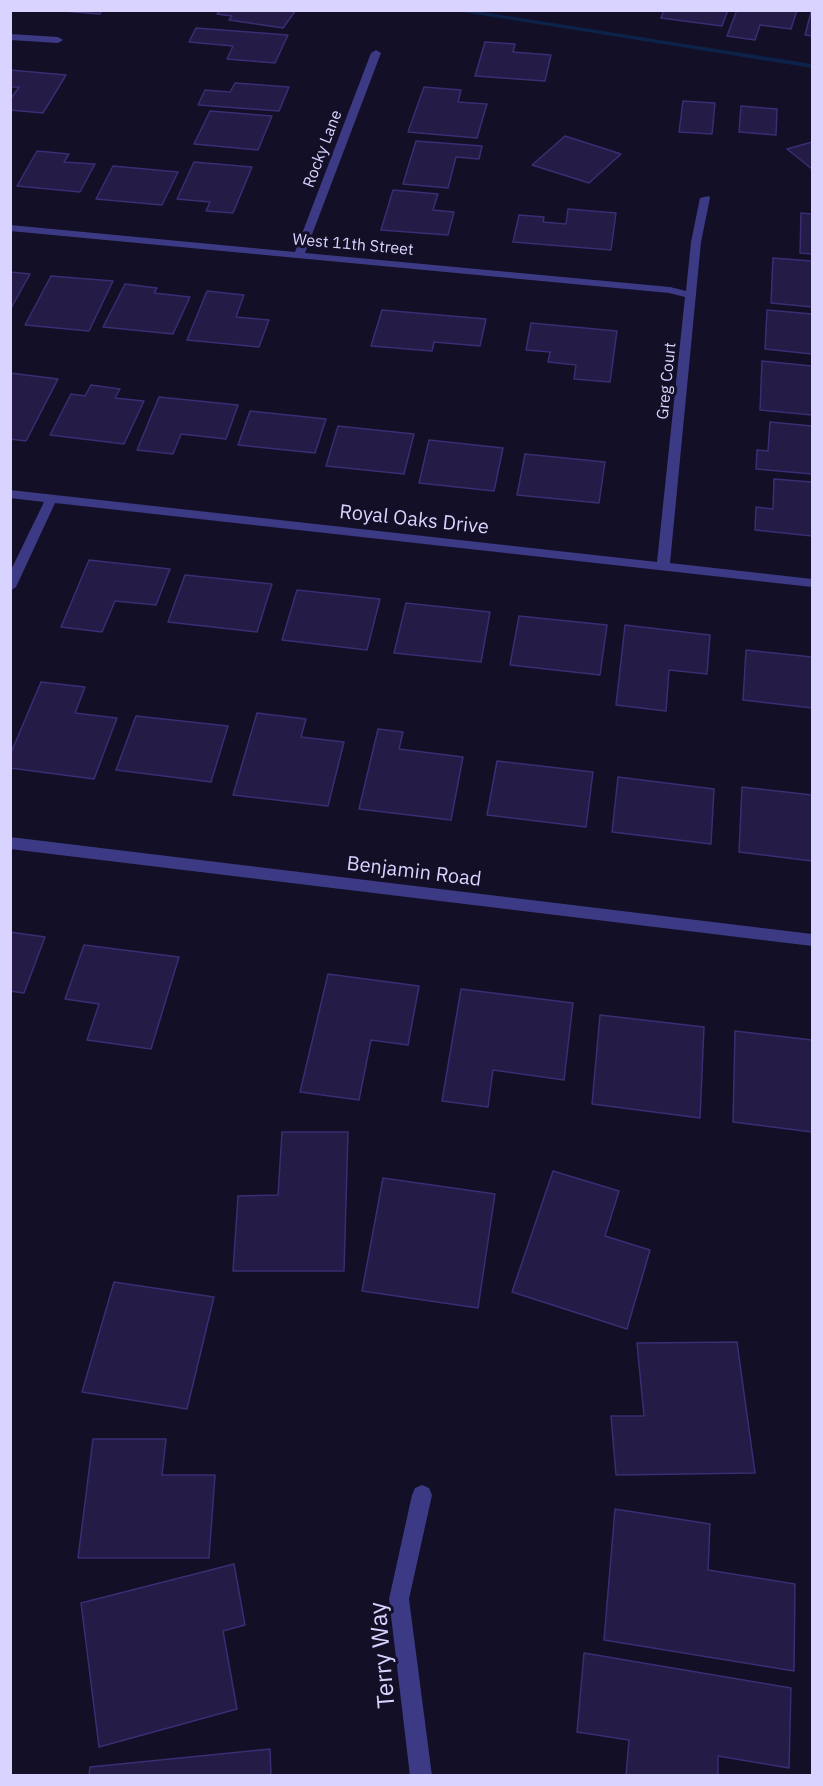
<!DOCTYPE html>
<html>
<head>
<meta charset="utf-8">
<style>
	body { margin:0 }
	#map { position:relative; width:823px; height:1786px; overflow:hidden; background:#130f26; font-family:"IBM Plex Sans",sans-serif }
	canvas { display:block }
	.frame { position:absolute; inset:0; border:12px solid #d9d4ff; pointer-events:none }
</style>
</head>
<body>
<div id="map">
<canvas width="823" height="1786"></canvas>
<div class="frame"></div>
</div>
<script>
const g = document.querySelector('canvas').getContext('2d');
g.lineJoin = 'round';
function fillPath(path, color) {
  g.fillStyle = color;
  g.fill(path, 'evenodd');
}
function stroke(path, color, width, dash) {
  g.strokeStyle = color;
  g.lineWidth = width;
  g.lineCap = dash ? 'butt' : 'round';
  g.setLineDash(dash || []);
  g.stroke(path);
}
function write(font, color, halo, rows, align = 'center') {
  g.font = font + ' "IBM Plex Sans",sans-serif';
  g.lineWidth = 6;
  g.setLineDash([]);
  g.textBaseline = 'middle';
  g.strokeStyle = halo;
  g.fillStyle = color;
  for (const [text, x, y, turn = 0] of rows) {
    g.save();
    g.translate(x, y);
    g.rotate((+turn || 0) * Math.PI / 180);
    g.textAlign = isNaN(turn) ? turn : align;
    if (halo) g.strokeText(text, 0, 0);
    g.fillText(text, 0, 0);
    g.restore();
  }
}
fillPath(new Path2D(`
	M450,10H470L812,64V68Z`), '#0c2248');
const building = new Path2D(`
	M51,10H102L100,14Z
	M220,10H296L283,28L229,20L232,16L217,14Z
	M664,10H728L722,26L661,18Z
	M737,10H797L791,29L760,25L755,40L727,36Z
	M811,12H812V36L805,35Z
	M196,28L288,35L275,63L227,59L233,46L189,42Z
	M485,42L515,44L513,52L551,55L545,81L475,76Z
	M10,70L66,75L43,113L10,110V100L19,87H10Z
	M235,83L289,87L279,111L198,105L205,90L230,92Z
	M424,87L461,90L458,102L487,104L477,138L408,132Z
	M683,101L715,103L712,134L679,132Z
	M741,106L777,109L776,135L739,132Z
	M210,111L272,116L258,150L194,144Z
	M565,136L621,154L589,183L532,165Z
	M416,141L482,146L479,159L456,157L448,188L403,184Z
	M812,142V169L787,149Z
	M37,151L69,154L64,162L95,164L80,192L17,186Z
	M194,162L252,167L233,213L206,211L210,202L177,199Z
	M113,166L178,172L162,205L96,199Z
	M393,190L438,194L433,210L454,212L448,235L381,230Z
	M568,209L616,213L611,250L513,242L519,215L544,217L543,222L566,224Z
	M801,213L812,214V254L800,253Z
	M773,258L812,261V307L771,303Z
	M10,272L30,274L10,310Z
	M51,276L113,281L89,331L25,325Z
	M125,284L157,288L154,293L190,297L173,334L103,327Z
	M207,291L244,295L236,317L269,320L259,347L187,340Z
	M382,310L486,319L480,346L434,342L432,351L371,346Z
	M767,310L812,314V354L765,349Z
	M531,323L617,331L610,382L574,379L576,365L548,362L550,352L526,350Z
	M762,361L812,366V415L760,410Z
	M10,373L58,379L26,441L10,439Z
	M91,385L120,389L115,398L144,401L124,444L50,435L71,394L85,396Z
	M159,397L238,405L226,439L181,434L173,454L137,450Z
	M250,411L326,419L315,453L238,445Z
	M770,422L812,426V474L756,469L757,450L768,451Z
	M338,426L414,434L404,474L326,466Z
	M429,440L503,448L494,491L419,483Z
	M525,454L605,462L599,503L517,495Z
	M774,479L812,482V536L755,530L756,507L773,509Z
	M89,560L170,569L156,605L115,601L102,632L61,627Z
	M185,575L272,584L257,632L168,622Z
	M297,590L380,599L367,650L282,640Z
	M406,603L490,612L481,662L394,653Z
	M519,616L607,625L600,675L510,665Z
	M625,625L710,635L707,674L669,670L666,711L616,705Z
	M746,650L812,657V708L743,700Z
	M41,682L85,687L75,713L117,718L94,779L10,768V755Z
	M257,713L306,719L301,737L344,742L328,806L233,795Z
	M136,716L228,726L211,782L116,770Z
	M378,729L403,732L399,749L463,757L451,820L359,809Z
	M497,761L593,772L586,827L487,815Z
	M618,777L714,789L711,844L612,832Z
	M742,787L812,795V861L739,852Z
	M10,932L45,937L24,993L10,991Z
	M84,945L179,957L151,1049L87,1040L99,1004L65,999Z
	M328,974L419,986L408,1045L371,1040L359,1100L300,1092Z
	M461,989L573,1003L564,1080L493,1070L488,1107L442,1101Z
	M600,1015L704,1027L700,1118L592,1104Z
	M735,1031L812,1040V1132L733,1122Z
	M282,1132H348L344,1271H233L238,1196L278,1195Z
	M553,1171L619,1191L605,1236L650,1250L627,1329L512,1292Z
	M383,1178L495,1194L478,1308L362,1291Z
	M114,1282L214,1297L187,1409L82,1392Z
	M737,1342L755,1473L616,1475L611,1416H644L637,1343Z
	M93,1439H166L162,1475H215L209,1558H78Z
	M615,1509L710,1524L708,1570L795,1584L794,1671L604,1640Z
	M234,1564L245,1625L223,1631L237,1709L99,1747L81,1603Z
	M584,1653L791,1688L789,1768L718,1756V1776H626L629,1740L577,1732Z
	M270,1749L271,1776H89L90,1767Z`);
fillPath(building, '#241b47');
stroke(building, '#3b2d73', 1.5);
fillPath(new Path2D(`
	M10,34L58,37L63,40L58,43L10,40Z
	M376,50L381,53L305,253L670,287L686,291L691,242L700,198L709,196L710,198L701,242L670,563L812,579V587L55,503L16,587L10,591V572L44,502L10,498V490L657,562L685,297L669,293L10,231V225L295,252L371,53Z
	M10,837L812,934V946L10,849Z
	M422,1485L429,1488L432,1495L409,1599L432,1776H410L389,1599L412,1495L415,1488Z`), '#3d3a85');
write('16px', '#d9d4ff', '#130f26', [
	["Rocky Lane",323,149,-69],
	["West 11th Street",353,245,5],
	["Greg Court",667,381,-84]
]);
write('20px', '#d9d4ff', '#130f26', [
	["Royal Oaks Drive",414,520,6],
	["Benjamin Road",414,872,7]
]);
write('24px', '#d9d4ff', '#130f26', [
	["Terry Way",383,1655,-95]
]);
</script>
</body>
</html>
